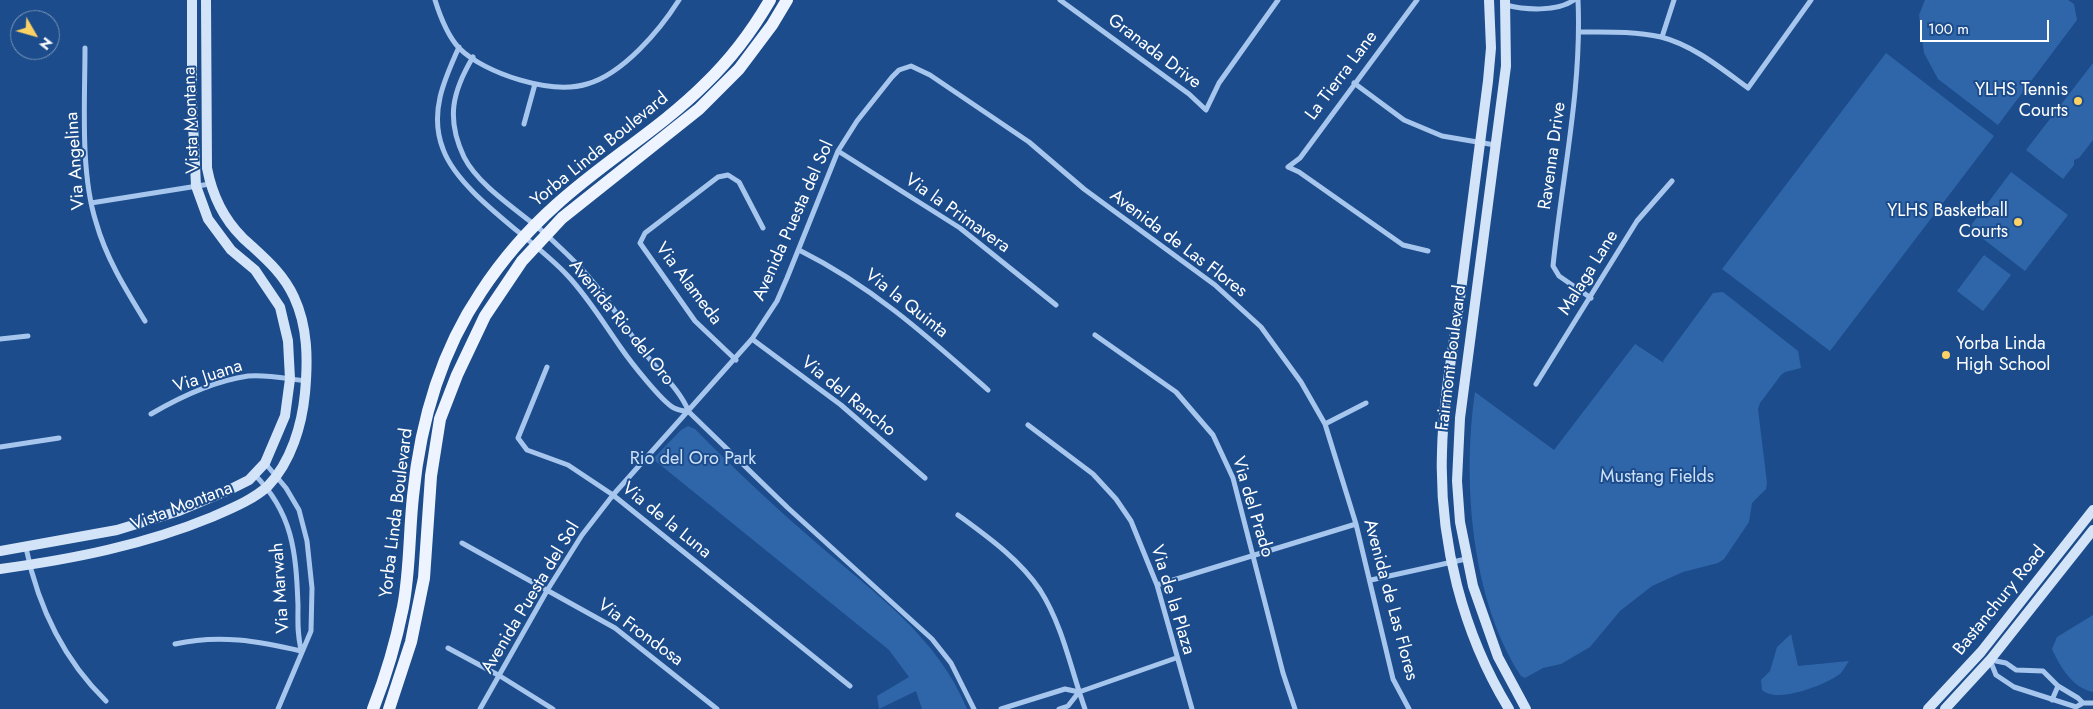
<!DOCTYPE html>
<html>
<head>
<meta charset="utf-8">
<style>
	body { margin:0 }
	#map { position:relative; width:2093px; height:709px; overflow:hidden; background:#1c4c8b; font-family:Jost,sans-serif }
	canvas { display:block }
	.north { position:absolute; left:10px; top:10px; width:50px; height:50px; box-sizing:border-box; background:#1c4c8b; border:1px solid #7794b9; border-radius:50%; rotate:128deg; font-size:14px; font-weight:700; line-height:20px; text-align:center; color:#fff }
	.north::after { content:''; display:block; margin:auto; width:18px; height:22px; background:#fdd164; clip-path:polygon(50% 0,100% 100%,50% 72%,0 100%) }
	.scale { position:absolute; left:1920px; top:20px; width:129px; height:22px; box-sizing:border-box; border:2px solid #fff; border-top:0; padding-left:6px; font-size:15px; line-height:18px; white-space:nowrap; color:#fff; -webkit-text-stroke:4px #1c4c8b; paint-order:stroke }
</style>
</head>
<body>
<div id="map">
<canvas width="2093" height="709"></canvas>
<div class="north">N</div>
<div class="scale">100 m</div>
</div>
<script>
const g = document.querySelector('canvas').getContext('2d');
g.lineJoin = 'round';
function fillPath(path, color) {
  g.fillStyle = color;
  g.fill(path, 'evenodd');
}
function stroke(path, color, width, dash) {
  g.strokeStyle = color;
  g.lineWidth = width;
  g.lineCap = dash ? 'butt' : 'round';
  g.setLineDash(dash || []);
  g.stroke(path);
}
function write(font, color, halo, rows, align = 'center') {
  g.font = font + ' Jost,sans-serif';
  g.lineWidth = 4;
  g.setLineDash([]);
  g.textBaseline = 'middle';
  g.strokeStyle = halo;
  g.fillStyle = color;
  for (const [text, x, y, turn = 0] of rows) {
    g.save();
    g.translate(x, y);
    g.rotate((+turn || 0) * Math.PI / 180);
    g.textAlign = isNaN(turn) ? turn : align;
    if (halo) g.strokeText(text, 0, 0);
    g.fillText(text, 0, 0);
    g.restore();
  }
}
fillPath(new Path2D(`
	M1925,0H2068L2074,4L2077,20L1998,125L1938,79L1924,53L1919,15Z
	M1886,53L1994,136L1830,351L1722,269Z
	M2093,63V140L2079,158L2074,160V165L2063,179L2026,150Z
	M2011,172L2068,215L2025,271L1969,228Z
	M1984,255L2011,275L1983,311L1957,291Z
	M1723,292L1798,351L1801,368L1785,372L1781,375L1760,403L1758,409L1767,483L1766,489L1752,503L1749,522L1724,559L1718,563L1683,572L1652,586L1620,611L1590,647L1561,664L1543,668L1525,678L1521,676C1471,600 1462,480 1475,392L1554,450L1635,344L1664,363L1663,361L1713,293Z
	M688,426L695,429C735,470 777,509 820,546C877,595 938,638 967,709H922L916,691L879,709L877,696L909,677L889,650L653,459L681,430Z
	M2093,615V692C2073,688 2060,667 2052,649L2057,637Z
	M1791,634L1798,666L1849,661C1846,665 1843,671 1840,674C1825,685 1777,704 1762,690L1761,680L1770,671L1777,647Z`), '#2f66a9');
stroke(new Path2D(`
	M435,0C440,16 447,35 459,48C485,74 552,95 587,84C623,74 660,30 679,0
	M1060,0L1189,94L1206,110L1219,83L1278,0
	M1417,0L1300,158L1288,167L1299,172L1403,245L1428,251
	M1578,0C1582,89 1562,177 1553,266L1559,276L1591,298
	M1506,5C1525,10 1557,12 1574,0
	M1580,32C1606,32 1635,31 1661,37C1693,45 1722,69 1748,88L1811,0
	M1662,37L1674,0
	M459,47C444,80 429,113 443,149C459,194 534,239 567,275C588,297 604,324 621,348C630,361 662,402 674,408C678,410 684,411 689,412
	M85,48C85,101 80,172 96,222C106,258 126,290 145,321
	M473,57C452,92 446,119 464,157C479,187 522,213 547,235C562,250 579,264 592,281C611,303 626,329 644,352C659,372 679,388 689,412L788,508L932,639L951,663L974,709
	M1354,83L1404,120L1442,136L1495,145
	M524,124L535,84
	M838,151L960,228L1056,305
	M91,203L210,184
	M799,250C873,287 927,336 988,390
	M1095,335L1176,392L1213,435L1233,478L1283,673L1295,709
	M0,339L28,336
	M752,339L841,405L925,478
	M736,360L695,321L640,243L645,233L718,177L728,175L739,182L763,228
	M547,367L518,438L527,450L568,465L613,495L850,686
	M1536,384L1637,221L1672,181
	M151,414C180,397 214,381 248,376C266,374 288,379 306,381
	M1325,424L1366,403
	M1028,425L1093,474L1116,499L1131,521L1157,585L1192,709
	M0,447L59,438
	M265,463L286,488L299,510L307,541L312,588L311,631L278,709
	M254,474C293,513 296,552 298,605C298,623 297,631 301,650
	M958,515C988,537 1019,559 1040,590C1063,626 1071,670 1085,709
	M462,543L615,628L717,709
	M26,548C38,606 63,659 106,701
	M1371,580L1466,559
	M1157,585L1356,524
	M175,644C219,634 258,641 301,651
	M448,648L500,676L553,709
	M1990,660L1996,675L2014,687L2076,707L2083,703H2093
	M1991,660L2006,663L2016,670L2043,671L2058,686L2078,698L2083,703
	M2052,700L2058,686
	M480,709L548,589L582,535L613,495L752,339L777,301L787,278L838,151L857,121L892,77L899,70L911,66L930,75L1029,142L1084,189L1215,285L1261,327L1301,382L1325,424L1356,524L1393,679L1409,709
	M1001,709L1065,689L1079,692L1176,658
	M1059,709L1068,706L1079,692`), '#a7c6ed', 5);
stroke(new Path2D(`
	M1489,0L1491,48L1488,81C1479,153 1469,226 1460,298C1453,349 1443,401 1442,452C1439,541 1463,634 1509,709
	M1505,0L1506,66L1460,418L1457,481L1460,522L1473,586L1498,657L1526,709
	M0,551L117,530L179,511L229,490L249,480L265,463L285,416L290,379L288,341L280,307L255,270L231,250L208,219L196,186L192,103V0
	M0,569C73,559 144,545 212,517C230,509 253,500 268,486C291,462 302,425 305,393C308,360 308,327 294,297C282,271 262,256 242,237C223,218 212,194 207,168L206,0
	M1928,709L1981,652L2093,510
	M1945,709L1990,660L2093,530`), '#d3e4f9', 10);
stroke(new Path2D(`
	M373,709C386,676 396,642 403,607C410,571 409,533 413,496C420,424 440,353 481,292C502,260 528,230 556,205C603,162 660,129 705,84C731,59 752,31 770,0
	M389,709L411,642L424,578L431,476L440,419L457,375L485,316L522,261L562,218L699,109L739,69L772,25L787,0`), '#edf4ff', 12);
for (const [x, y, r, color] of [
	[2078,101,5,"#fdd164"],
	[2018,222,5,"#fdd164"],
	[1946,355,5,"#fdd164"]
]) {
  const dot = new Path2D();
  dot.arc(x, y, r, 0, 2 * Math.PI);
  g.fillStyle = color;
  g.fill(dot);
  stroke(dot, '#1c4c8b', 2);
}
write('18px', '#fff', '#1c4c8b', [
	["Granada Drive",1154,52,37],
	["La Tierra Lane",1342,76,-53],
	["Vista Montana",192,120,-92],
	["Yorba Linda Boulevard",600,150,-39],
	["Ravenna Drive",1553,156,-82],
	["Via Angelina",76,161,-94],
	["Via la Primavera",957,214,35],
	["Avenida Puesta del Sol",794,221,-66],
	["Avenida de Las Flores",1178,244,37],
	["Malaga Lane",1589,273,-58],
	["Via Alameda",688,284,53],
	["Via la Quinta",906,304,38],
	["Avenida Rio del Oro",621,323,51],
	["Fairmont Boulevard",1452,358,-83],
	["Via Juana",208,377,-18],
	["Via del Rancho",848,397,39],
	["Vista Montana",182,507,-21],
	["Via del Prado",1252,507,73],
	["Yorba Linda Boulevard",397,513,-83],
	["Via de la Luna",666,521,39],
	["Via Marwah",281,588,-94],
	["Avenida Puesta del Sol",531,598,-59],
	["Via de la Plaza",1172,600,73],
	["Avenida de Las Flores",1390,600,75],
	["Bastanchury Road",2000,601,-51],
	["Via Frondosa",640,633,36]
]);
write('18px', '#fff', '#1c4c8b', [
	["YLHS Tennis",2068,91],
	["Courts",2068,112],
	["YLHS Basketball",2008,212],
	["Courts",2008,233],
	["Yorba Linda",1956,345,"left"],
	["High School",1956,366,"left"]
], 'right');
write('18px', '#cce1f9', '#1c4c8b', [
	["Rio del Oro Park",693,460],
	["Mustang Fields",1657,478]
]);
</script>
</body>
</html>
